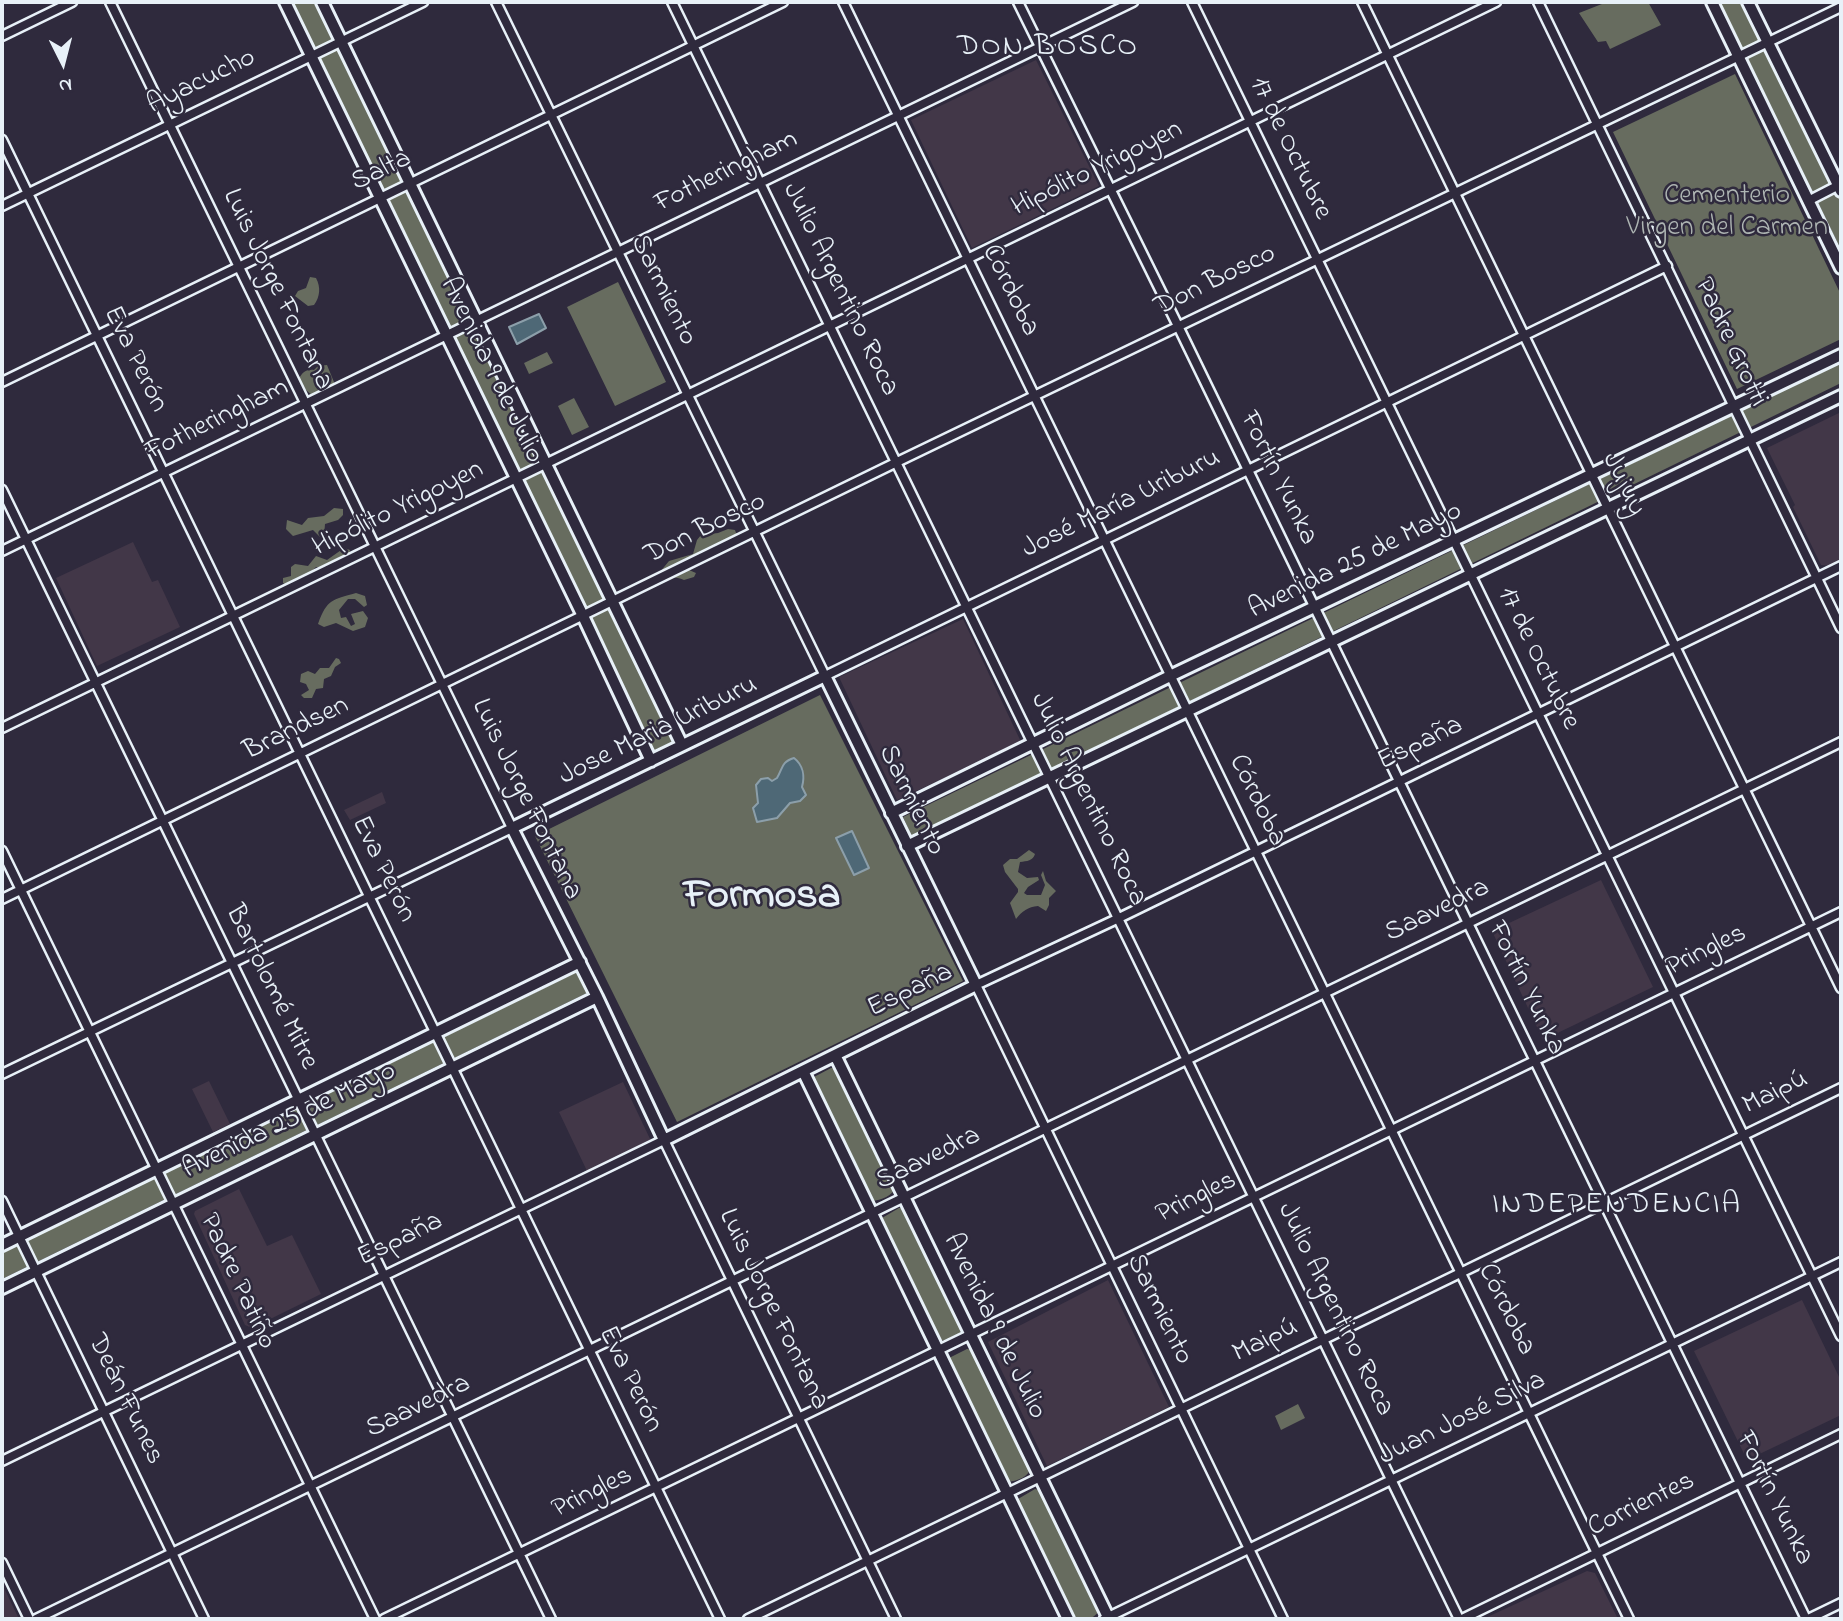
<!DOCTYPE html>
<html>
<head>
<meta charset="utf-8">
<style>
	body { margin:0 }
	#map { position:relative; width:1843px; height:1621px; overflow:hidden; background:#2f2a3d; font-family:"Indie Flower",sans-serif }
	canvas { display:block }
	.frame { position:absolute; inset:0; border:4px solid #e8f1f8; pointer-events:none }
	.north { position:absolute; left:28px; top:28px; width:70px; height:70px; -webkit-text-stroke:5px #2f2a3d; paint-order:stroke; rotate:174deg; font-size:19px; font-weight:700; line-height:28px; text-align:center; color:#e8f1f8 }
	.north::after { content:''; display:block; margin:auto; width:24px; height:32px; background:#e8f1f8; clip-path:polygon(50% 0,100% 100%,50% 72%,0 100%) }
</style>
</head>
<body>
<div id="map">
<canvas width="1843" height="1621"></canvas>
<div class="frame"></div>
<div class="north">N</div>
</div>
<script>
const g = document.querySelector('canvas').getContext('2d');
g.lineJoin = 'round';
function fillPath(path, color) {
  g.fillStyle = color;
  g.fill(path, 'evenodd');
}
function stroke(path, color, width, dash) {
  g.strokeStyle = color;
  g.lineWidth = width;
  g.lineCap = dash ? 'butt' : 'round';
  g.setLineDash(dash || []);
  g.stroke(path);
}
function write(font, color, halo, rows, align = 'center') {
  g.font = font + ' "Indie Flower",sans-serif';
  g.lineWidth = 5;
  g.setLineDash([]);
  g.textBaseline = 'middle';
  g.strokeStyle = halo;
  g.fillStyle = color;
  for (const [text, x, y, turn = 0] of rows) {
    g.save();
    g.translate(x, y);
    g.rotate((+turn || 0) * Math.PI / 180);
    g.textAlign = isNaN(turn) ? turn : align;
    if (halo) g.strokeText(text, 0, 0);
    g.fillText(text, 0, 0);
    g.restore();
  }
}
fillPath(new Path2D(`
	M1036,60L1099,186L972,248L911,120Z
	M1841,412V561L1831,566L1821,565L1793,507L1795,505L1767,448Z
	M133,542L152,582L158,580L180,627L97,666L56,578Z
	M963,619L1021,742L897,800L839,677Z
	M382,792L386,803L350,820L344,810Z
	M1601,880L1653,987L1543,1040L1492,931Z
	M209,1081L230,1124L213,1132L192,1089Z
	M623,1082L651,1141L587,1171L559,1112Z
	M239,1189L267,1246L292,1235L321,1294L252,1328L245,1325L194,1214L195,1211Z
	M1108,1280L1169,1407L1047,1466L988,1342Z
	M1802,1300L1841,1381V1415L1747,1460L1694,1351Z
	M1587,1571L1595,1573L1618,1619H1483Z
	M2,1584L19,1619H2Z`), '#423748');
fillPath(new Path2D(`
	M291,2H316L674,741L653,751Z
	M1607,2H1648L1661,25L1610,49L1606,41L1598,42L1579,13Z
	M1720,2H1744L1841,199V250Z
	M1735,74L1841,295V339L1737,389L1613,132Z
	M310,277L316,278C321,287 320,297 314,305L308,306L295,296L298,291L306,288Z
	M618,282L666,382L615,406L567,307Z
	M547,352L553,363L529,374L524,363Z
	M1841,362V383L912,837L903,817Z
	M327,365L336,387L315,396C308,394 302,386 299,379C302,372 307,369 314,370L318,366Z
	M574,398L589,427L572,435L558,406Z
	M334,508L343,509V515L338,520L325,524L324,537L321,538L313,530L293,536L286,529L287,520L302,525L308,518L324,516Z
	M728,529L735,530L736,533H743L749,537L748,540L689,567V570L696,573L694,577L684,580C676,576 667,579 660,572L669,561L693,554L697,540L701,535L718,533Z
	M344,548L350,550L349,556L333,562L328,570L316,567L312,571V577L289,586L283,583V578L291,576V567L295,564L308,566L316,556L327,560Z
	M356,593L365,596L367,605L364,607L355,599H348L339,610L341,618L346,617L351,626L355,624L351,614L363,611L368,618L365,627L353,631L336,623L324,627L318,624C327,599 332,600 356,593Z
	M336,658L339,659L341,663L335,667L331,676L324,679L323,688L316,689L312,698H304L301,695L309,690L306,684L300,682L301,674L308,671L315,674L320,668H329Z
	M820,695L963,981L677,1122L535,836Z
	M1029,850L1035,854C1033,861 1027,861 1020,862L1018,872L1027,878L1038,877L1039,880L1028,887L1024,893L1027,895H1041L1045,885L1041,875L1043,871L1046,881L1056,891L1049,898V905L1046,911L1038,906C1028,907 1022,911 1016,919L1010,903L1018,892V889L1005,872L1003,865L1010,859H1017Z
	M577,972L587,993L2,1279V1253Z
	M831,1068H836L896,1186C893,1196 881,1200 872,1201L814,1084V1077Z
	M899,1208H904L964,1326C961,1336 949,1340 939,1341L881,1224L882,1218Z
	M967,1349L974,1350L1031,1467C1029,1477 1017,1481 1007,1482L949,1364V1358Z
	M1298,1404L1305,1418L1281,1430L1275,1416Z
	M1035,1489L1043,1491L1100,1607C1096,1621 1085,1619 1073,1619L1017,1505L1018,1499Z`), '#676c5f');
const water = new Path2D(`
	M539,314L546,328L517,344L509,327Z
	M794,758C803,765 805,776 802,787L806,795L800,801L790,803L777,818L757,822L753,808L758,803L756,785L761,779L768,778L772,781L777,778C783,768 781,762 794,758Z
	M852,831L869,868L854,875L836,838Z`);
fillPath(water, '#4e6876');
stroke(water, '#8c9faa', 2);
const street = new Path2D(`
	M496,2L825,676L1667,266
	M672,2L1459,1619
	M843,2L1629,1619
	M1018,2L1178,326L1806,1619
	M1192,2L1841,1336
	M1362,2L1841,988
	M1538,2L1841,628
	M2,36L72,2
	M2,140L720,1619
	M1808,201L1841,184
	M2,206L423,2
	M2,382L783,2
	M2,490L551,1619
	M2,551L1133,2
	M2,728L1496,2
	M2,851L375,1619
	M2,899L897,462L1841,7
	M2,1074L512,828L110,2
	M2,1201L204,1619
	M2,1461L664,1140L896,1619
	M2,1563L29,1619
	M36,1619L1841,742
	M384,1619L1841,912
	M748,1619L1841,1088
	M1104,1619L1841,1262
	M1283,1619L976,985L1119,918L1841,566
	M1462,1619L1841,1434
	M1808,1619L1841,1603`);
const secondary = new Path2D(`
	M285,2L583,616L651,761
	M322,2L682,745
	M1712,2L1841,268
	M1748,2L1841,191
	M825,676L976,985L664,1140L597,997L512,828Z
	M891,813L1170,676L1841,355
	M907,846L1841,396
	M835,1055L1109,1619
	M803,1071L1068,1619
	M2,1245L580,962
	M2,1288L597,997`);
stroke(street, '#e8f1f8', 13);
stroke(secondary, '#e8f1f8', 16);
stroke(street, '#2f2a3d', 8);
stroke(secondary, '#2f2a3d', 10);
write('28px', '#e8f1f8', '#2f2a3d', [
	["Ayacucho",202,83,-26],
	["17 de Octubre",1289,149,64],
	["Hipólito Yrigoyen",1098,170,-26],
	["Salta",382,172,-26],
	["Fotheringham",727,173,-26],
	["Don Bosco",1216,282,-26],
	["Luis Jorge Fontana",276,290,64],
	["Julio Argentino Roca",839,290,64],
	["Sarmiento",662,291,64],
	["Córdoba",1009,291,64],
	["Padre Grotti",1729,343,65],
	["Eva Perón",134,360,64],
	["Avenida 9 de Julio",490,371,64],
	["Fotheringham",218,421,-26],
	["Fortín Yunka",1277,479,64],
	["Jujuy",1622,485,64],
	["José María Uriburu",1122,505,-26],
	["Hipólito Yrigoyen",399,510,-26],
	["Don Bosco",706,530,-26],
	["Avenida 25 de Mayo",1356,562,-26],
	["17 de Octubre",1537,659,64],
	["Brandsen",297,730,-26],
	["Jose Maria Uriburu",659,732,-26],
	["España",1421,745,-26],
	["Luis Jorge Fontana",525,800,64],
	["Julio Argentino Roca",1087,800,64],
	["Sarmiento",910,801,64],
	["Córdoba",1256,801,64],
	["Eva Perón",382,870,64],
	["Saavedra",1438,912,-26],
	["Pringles",1707,952,-26],
	["Bartolomé Mitre",270,988,64],
	["Fortín Yunka",1525,989,64],
	["España",911,992,-26],
	["Maipú",1776,1094,-26],
	["Avenida 25 de Mayo",290,1122,-26],
	["Saavedra",929,1160,-26],
	["Pringles",1197,1199,-26],
	["España",401,1241,-26],
	["Padre Patiño",236,1282,65],
	["Luis Jorge Fontana",772,1310,64],
	["Sarmiento",1158,1310,64],
	["Julio Argentino Roca",1334,1310,64],
	["Córdoba",1505,1310,64],
	["Avenida 9 de Julio",993,1327,64],
	["Maipú",1266,1342,-26],
	["Eva Perón",629,1380,64],
	["Deán Funes",124,1400,64],
	["Saavedra",419,1408,-26],
	["Juan José Silva",1463,1420,-26],
	["Pringles",593,1494,-26],
	["Fortín Yunka",1773,1499,64],
	["Corrientes",1642,1506,-26]
]);
write('28px', '#aeb5b3', '#2f2a3d', [
	["Cementerio",1727,197],
	["Virgen del Carmen",1727,229]
]);
g.letterSpacing = '2px';
write('30px', '#e8f1f8', '#2f2a3d', [
	["DON BOSCO",1048,49],
	["INDEPENDENCIA",1617,1207]
]);
g.letterSpacing = '0px';
write('bold 42px', '#e8f1f8', '#2f2a3d', [
	["Formosa",762,899]
]);
</script>
</body>
</html>
